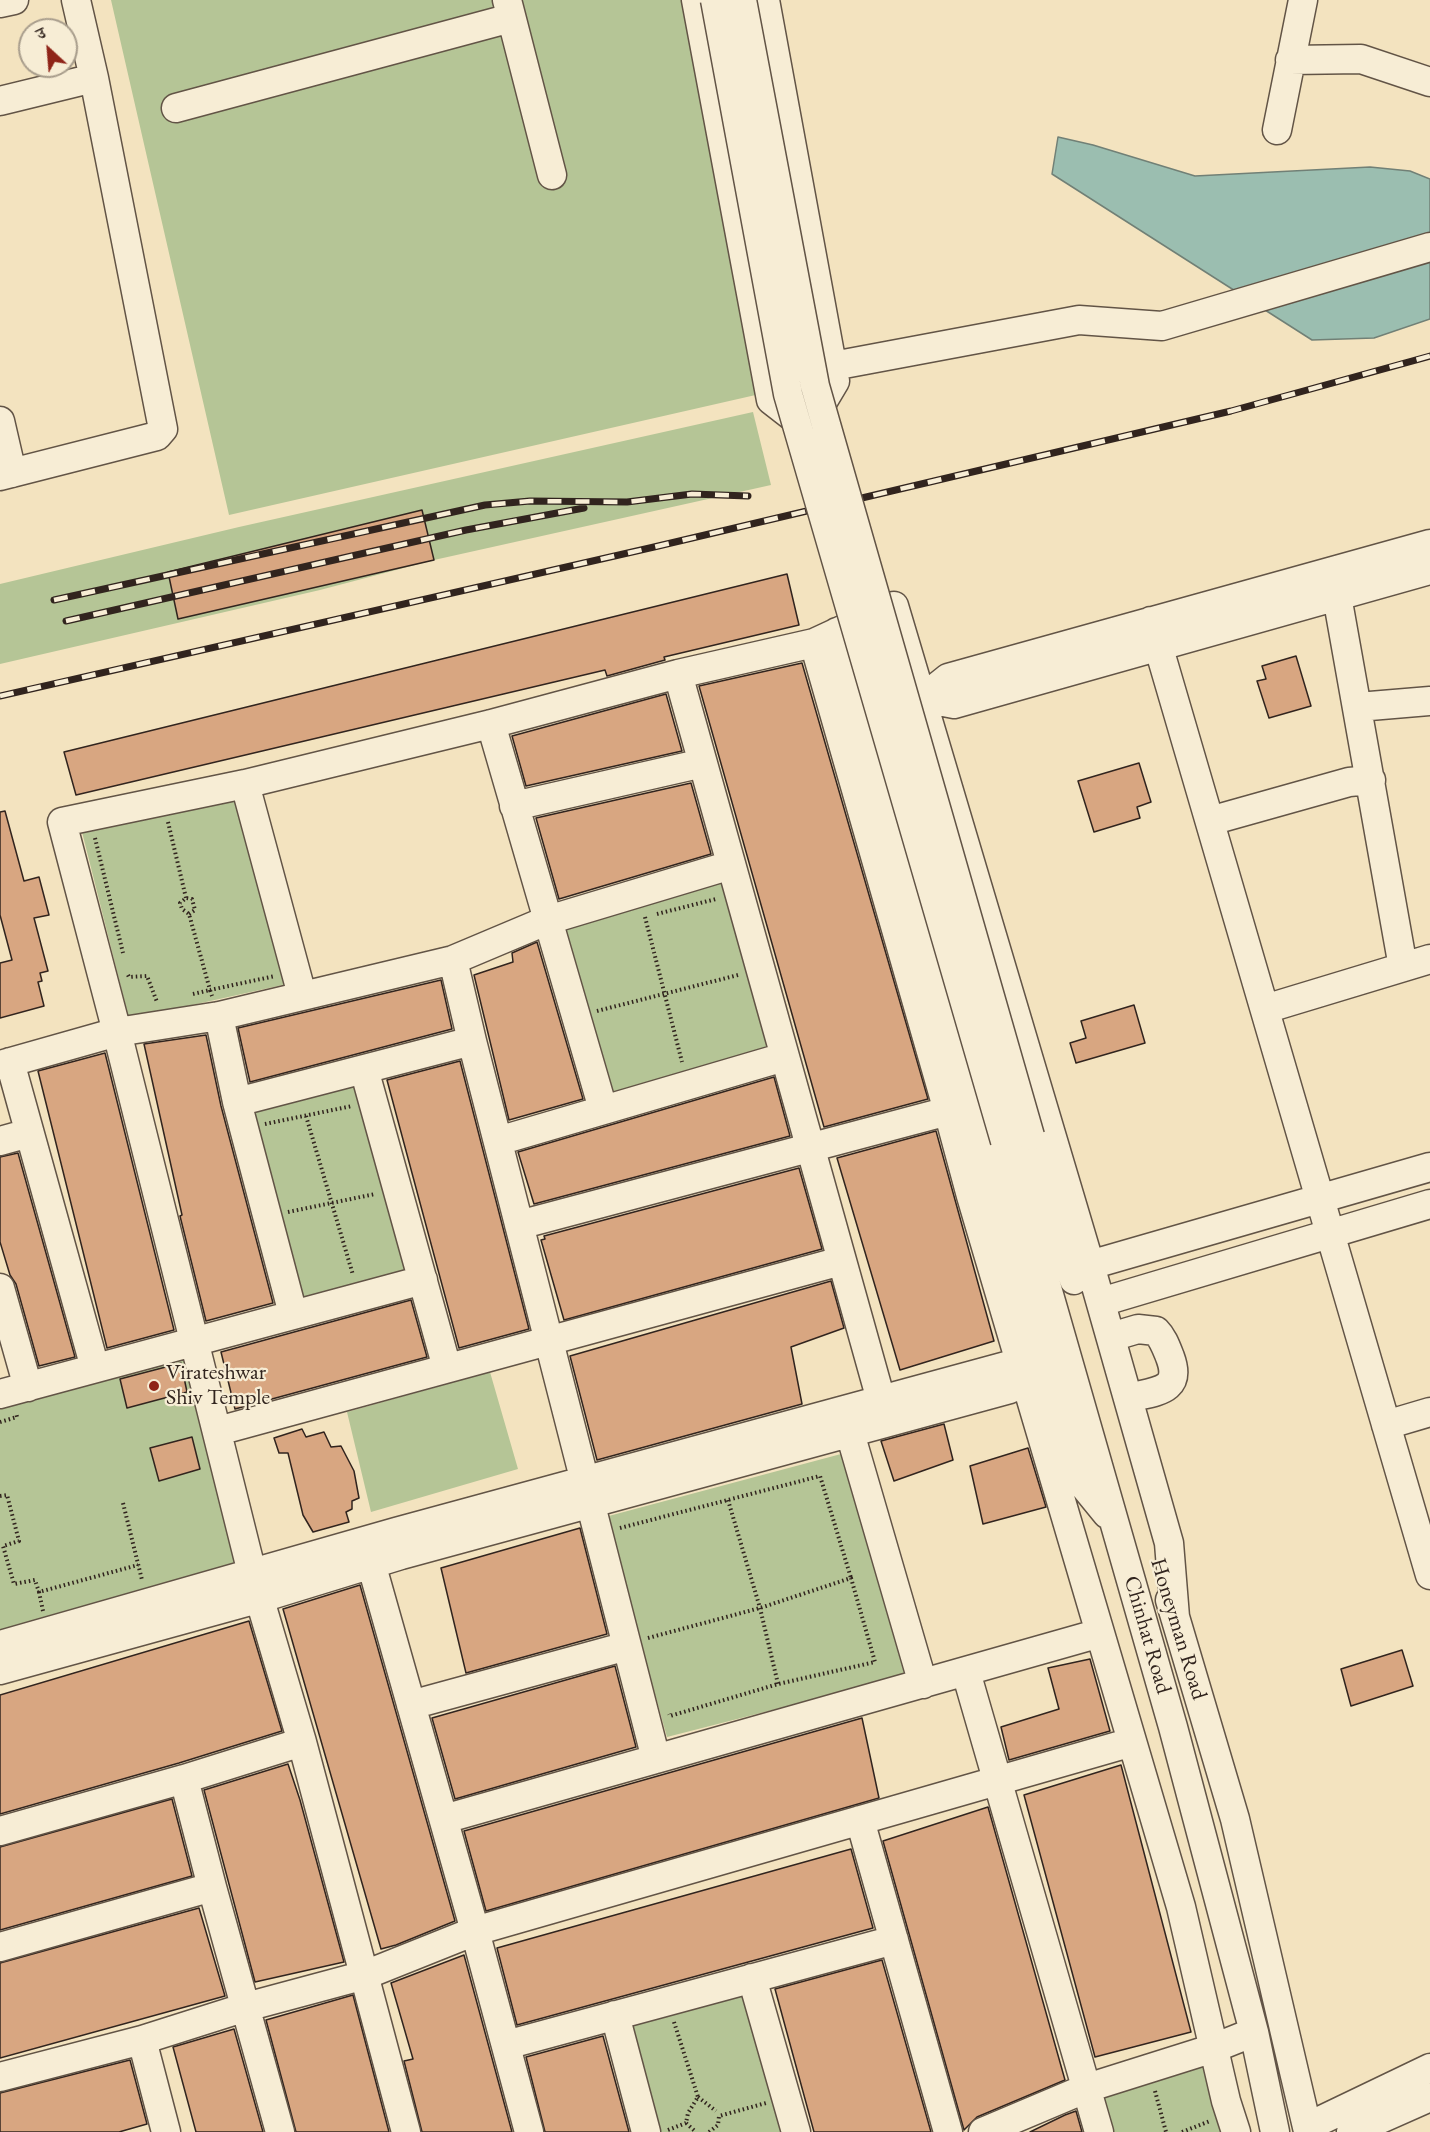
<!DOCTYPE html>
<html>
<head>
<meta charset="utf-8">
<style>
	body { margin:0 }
	#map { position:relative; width:1430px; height:2132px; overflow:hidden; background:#f3e3bf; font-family:"EB Garamond","Noto Serif Devanagari",serif }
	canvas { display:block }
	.north { position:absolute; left:18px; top:18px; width:60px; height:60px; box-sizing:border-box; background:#f7edd5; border:2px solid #a89d8c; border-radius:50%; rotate:334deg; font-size:16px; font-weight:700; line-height:24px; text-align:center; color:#31241e }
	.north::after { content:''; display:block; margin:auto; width:21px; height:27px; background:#8f2418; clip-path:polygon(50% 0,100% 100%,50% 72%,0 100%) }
</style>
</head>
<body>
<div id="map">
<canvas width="1430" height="2132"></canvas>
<div class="north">उ</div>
</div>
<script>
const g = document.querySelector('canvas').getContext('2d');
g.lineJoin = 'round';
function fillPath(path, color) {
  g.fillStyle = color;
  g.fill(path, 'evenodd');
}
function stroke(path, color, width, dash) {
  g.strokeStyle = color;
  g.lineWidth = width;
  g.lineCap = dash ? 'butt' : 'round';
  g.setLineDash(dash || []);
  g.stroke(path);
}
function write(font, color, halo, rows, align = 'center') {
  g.font = font + ' "EB Garamond",serif';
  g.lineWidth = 4.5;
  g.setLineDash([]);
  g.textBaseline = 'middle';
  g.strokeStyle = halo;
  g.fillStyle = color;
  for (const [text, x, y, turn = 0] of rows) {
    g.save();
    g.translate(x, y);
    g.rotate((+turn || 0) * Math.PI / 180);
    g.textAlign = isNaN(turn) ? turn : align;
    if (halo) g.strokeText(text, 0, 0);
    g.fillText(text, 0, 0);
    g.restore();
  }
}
fillPath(new Path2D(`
	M111,0H685L760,394L229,515Z
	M753,412L771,485L434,560L320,590L0,664V584L239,527Z
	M236,794L287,984L129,1019L81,828Z
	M722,878L778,1053L604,1101L558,922Z
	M361,1078L415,1277L299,1306L248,1107Z
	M188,1356L243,1568L0,1636V1407Z
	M490,1372L518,1469L371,1512L347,1412Z
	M841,1454L905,1676L667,1737L605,1517Z
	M747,1993L783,2132H658L629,2024Z
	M1211,2055L1229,2132H1108L1097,2092Z`), '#b5c596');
const water = new Path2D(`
	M1058,137L1093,145L1195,176L1370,167L1410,171L1430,179V319L1374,338L1312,340L1052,174Z`);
fillPath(water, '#9bbeb0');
stroke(water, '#718076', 1.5);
const building = new Path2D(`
	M422,510L434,560L178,619L168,572Z
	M787,574L799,625L664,657L665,660L607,676L605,670L76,795L64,752Z
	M1296,656L1311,706L1269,718L1257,681L1266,679L1262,666Z
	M802,663L928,1099L824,1127L699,686Z
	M666,694L682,751L526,786L512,736Z
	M1139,763L1151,802L1137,807L1140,818L1094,832L1078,781Z
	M691,783L711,854L559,899L536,818Z
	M5,811L24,881L39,877L49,915L34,918L48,971L40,973L42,981L38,982L44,1006L0,1018V963L12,960L0,915V812Z
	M537,942L583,1099L509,1120L474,975L513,962L512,953Z
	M441,980L452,1029L250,1082L238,1028Z
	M1134,1005L1145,1043L1076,1063L1070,1043L1086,1038L1081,1021Z
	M206,1035L221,1106L273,1303L206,1321L180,1216L182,1215L144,1044Z
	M105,1053L174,1330L107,1348L38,1071Z
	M460,1061L529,1329L459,1348L387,1080Z
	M774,1077L790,1136L534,1204L518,1152Z
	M936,1131L994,1341L900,1370L837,1158Z
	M18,1153L75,1357L39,1366L16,1284L10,1275L0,1242V1157Z
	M799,1168L822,1249L564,1320L541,1240L545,1239L544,1236Z
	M831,1281L844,1328L791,1347L802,1404L597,1460L570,1356Z
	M411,1300L427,1357L235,1409L221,1352Z
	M181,1363L187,1392L127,1408L120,1379Z
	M944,1424L953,1460L894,1481L881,1441Z
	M302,1429L306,1437L324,1432L331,1447L341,1446L354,1471L359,1498L352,1501V1509L346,1512L349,1522L313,1532L303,1515L288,1453H279L274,1438Z
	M192,1437L200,1469L159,1481L150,1448Z
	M1028,1448L1046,1507L983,1524L970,1466Z
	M580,1528L607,1634L466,1673L441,1568Z
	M360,1585L455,1921L396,1945L381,1949L283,1609Z
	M249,1621L282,1731L179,1763L0,1814V1695Z
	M1402,1650L1413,1686L1351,1706L1341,1669Z
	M1090,1659L1110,1731L1009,1760L1001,1727L1059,1709L1048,1668Z
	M615,1666L636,1747L455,1799L432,1718Z
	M862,1718L879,1798L486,1911L464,1831Z
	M288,1764L300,1800L344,1962L255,1982L204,1790Z
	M1121,1765L1191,2032L1095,2057L1024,1795Z
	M172,1799L192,1876L0,1930V1847Z
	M988,1807L1065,2080L977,2117L964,2130L883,1841Z
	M851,1849L873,1928L517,2025L497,1948Z
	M199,1908L225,1996L0,2058V1963Z
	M464,1955L512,2132H422L404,2061L413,2059L391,1983Z
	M882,1960L931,2132H814L775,1989Z
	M353,1995L389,2132H296L266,2020Z
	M234,2029L263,2132H196L173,2047Z
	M603,2036L629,2132H545L526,2057Z
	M130,2060L147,2124L119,2132H0V2093Z
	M1076,2111L1082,2132H1030L1065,2115Z`);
fillPath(building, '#d8a681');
stroke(building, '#31241e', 1.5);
const minor = new Path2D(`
	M507,0L552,175
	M696,0L771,400L807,428L835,381L765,0
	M0,3L14,0
	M1290,60L1361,59L1430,82
	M0,101L94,78
	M176,108L511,18
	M1277,130L1303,0
	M833,366L1079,320L1162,326L1430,247
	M0,421L12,473
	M0,476L157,436L163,429L94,78L76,0
	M1337,596L1403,967
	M1151,621L1430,1575
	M837,632L859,716L1080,1481L1107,1514
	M814,643L948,1111L971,1196L1181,1907L1226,2101L1236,2132
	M678,674L881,1400
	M923,698L948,678L1430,544
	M923,698L954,704L1430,570
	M1358,707L1430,701
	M491,724L603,1109
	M245,784L302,995
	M514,806L703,763
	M1210,821L1349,782L1371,780
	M453,960L472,1041L656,1759
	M1265,1009L1430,959
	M219,1016L237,1102L293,1314
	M10,1062L95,1368
	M0,1065L117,1032L219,1016L453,960L548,920L731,865
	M364,1069L447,1368
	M237,1102L472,1041
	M1030,1136L1074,1280
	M0,1141L29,1133
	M498,1141L784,1057
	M1005,1141L1173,1727L1254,2032L1275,2132
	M519,1225L948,1111L966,1104
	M1090,1265L1430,1167
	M0,1288L28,1387
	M1101,1302L1430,1204
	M1111,1337L1138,1329L1156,1331C1163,1338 1166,1347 1170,1357C1183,1392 1155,1391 1128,1398
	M0,1394L423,1280
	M1386,1425L1430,1412
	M218,1431L841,1261
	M850,1433L923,1684
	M371,1563L475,1931L529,2132
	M1170,1600L1235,1819L1307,2127L1430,2068
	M0,1645L396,1532L1006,1366L1024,1374
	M0,1670L261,1598L401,1555L1010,1389L1024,1374L1048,1367
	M966,1672L1099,2132
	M411,1705L627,1646
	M184,1779L212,1887L280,2132
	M444,1819L1100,1633
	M860,1820L948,2132
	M0,1831L184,1779L302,1742
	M0,1947L212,1887
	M752,1978L796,2132
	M615,2015L646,2132
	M142,2040L166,2132
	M506,2045L894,1940
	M0,2077L142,2040L246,2007L365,1975L475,1931L1132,1742
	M406,2132L302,1742L252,1573L117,1032L62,822L245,784L491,724L678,674L814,643L894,606L1090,1265L1169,1543L1175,1617
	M983,2132L1087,2088L1214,2048L1254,2032
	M1351,2132L1430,2097`);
stroke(minor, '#625446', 31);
stroke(new Path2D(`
	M168,822L186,898
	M95,838L123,953
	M189,914L195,910L192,899L186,898L180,903L182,909L189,914L210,990L275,976
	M657,914L716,899
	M645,917L682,1062
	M128,975L129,977L147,976L157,1002
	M193,994L210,990L212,996
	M597,1011L738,975
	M306,1116L353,1275
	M265,1124L352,1106
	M288,1212L375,1194
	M0,1422L17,1417L16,1413
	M0,1496L7,1495L19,1541L3,1546L14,1584L35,1580L39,1592
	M728,1500L760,1608L778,1684
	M123,1503L142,1580
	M620,1528L820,1476L851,1578
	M43,1611L39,1592L138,1565
	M648,1638L760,1608L851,1578L875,1662L778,1684L670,1716L669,1714
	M674,2022L698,2097L688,2113L686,2123L696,2132
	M1155,2091L1166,2132
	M698,2097L716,2111
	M668,2130L686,2123
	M709,2132L718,2125L719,2116L766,2103
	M1182,2132L1210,2121`), '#31241e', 4, [1.5, 3]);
stroke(minor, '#f7edd5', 28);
const rail = new Path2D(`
	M54,600L485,505L530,501L627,502L692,494L748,496
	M66,621L466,530L584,508
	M0,696L654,547L1231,411L1430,356`);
stroke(rail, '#31241e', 7);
stroke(rail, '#f7edd5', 4.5, [14]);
const minorBridge = new Path2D(`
	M715,0L788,394L1005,1141
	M742,0L815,386L1030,1136`);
stroke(minorBridge, '#625446', 31, []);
stroke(minorBridge, '#f7edd5', 28);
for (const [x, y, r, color] of [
	[154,1386,6,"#8f2418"]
]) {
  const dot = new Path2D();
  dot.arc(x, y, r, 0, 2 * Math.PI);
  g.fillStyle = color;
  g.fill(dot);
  stroke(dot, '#f7edd5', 2);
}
write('22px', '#31241e', '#f7edd5', [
	["Virateshwar",166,1373],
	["Shiv Temple",166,1398]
], 'left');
write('22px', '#31241e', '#f7edd5', [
	["Honeyman Road",1178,1629,73],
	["Chinhat Road",1147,1635,74]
]);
</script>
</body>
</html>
